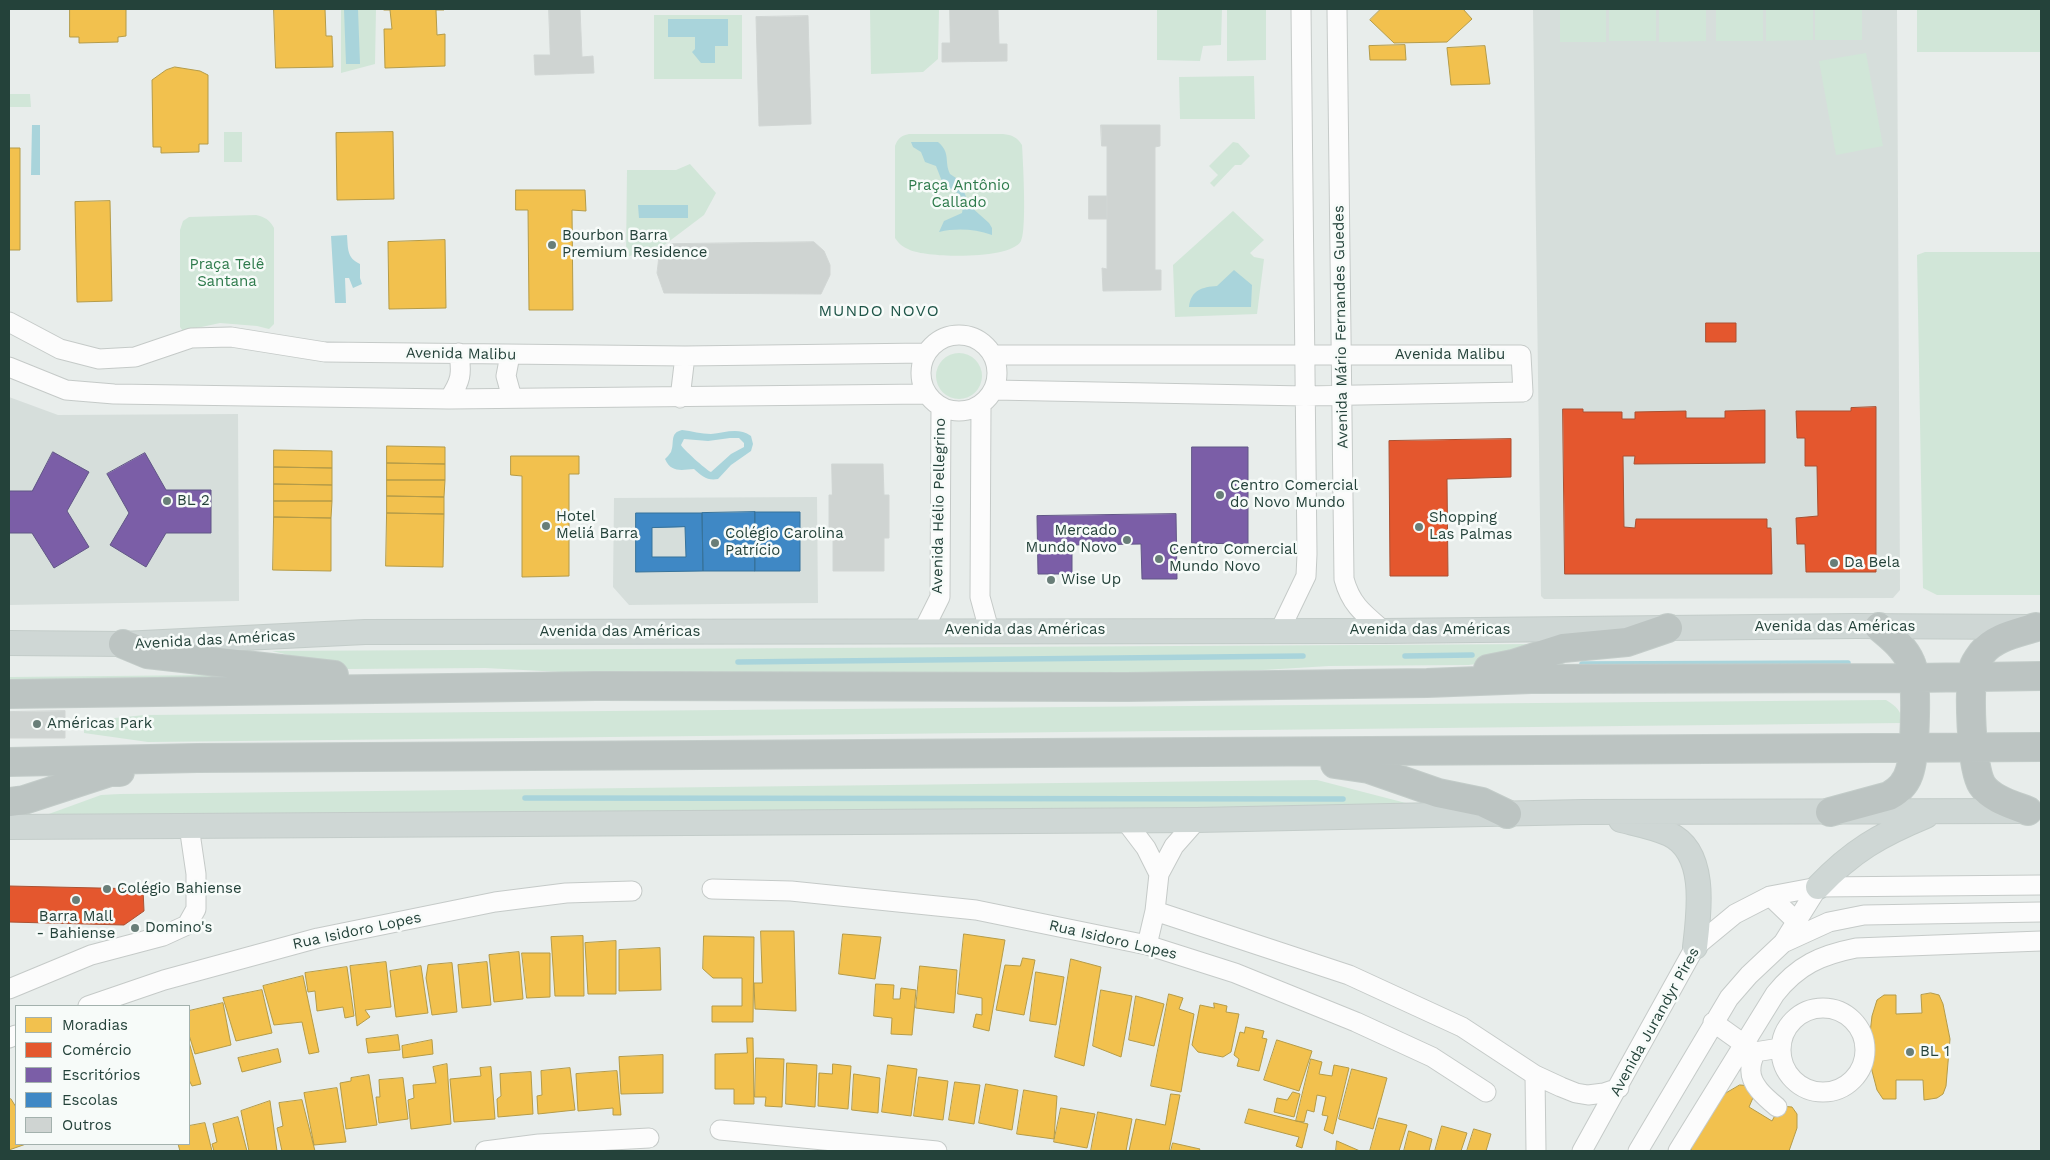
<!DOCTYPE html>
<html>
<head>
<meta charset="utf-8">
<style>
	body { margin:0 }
	#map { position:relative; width:2050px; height:1160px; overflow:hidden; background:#e8edeb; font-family:"Work Sans",sans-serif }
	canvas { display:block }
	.frame { position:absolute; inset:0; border:10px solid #24423a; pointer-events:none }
	.legend { position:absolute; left:15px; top:1005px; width:175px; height:140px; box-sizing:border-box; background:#f7fbf9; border:1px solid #a3b1ad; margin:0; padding:6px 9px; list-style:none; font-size:15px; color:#24423a }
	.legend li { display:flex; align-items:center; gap:10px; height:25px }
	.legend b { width:25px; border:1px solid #a3b1ad }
</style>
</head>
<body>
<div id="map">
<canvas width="2050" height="1160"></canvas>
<div class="frame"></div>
<ul class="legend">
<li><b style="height:14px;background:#f2c14e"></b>Moradias</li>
<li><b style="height:14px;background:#e4572e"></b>Comércio</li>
<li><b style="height:14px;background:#7b5ea7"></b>Escritórios</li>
<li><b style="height:14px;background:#3f88c5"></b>Escolas</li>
<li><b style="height:14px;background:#cfd4d2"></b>Outros</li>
</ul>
</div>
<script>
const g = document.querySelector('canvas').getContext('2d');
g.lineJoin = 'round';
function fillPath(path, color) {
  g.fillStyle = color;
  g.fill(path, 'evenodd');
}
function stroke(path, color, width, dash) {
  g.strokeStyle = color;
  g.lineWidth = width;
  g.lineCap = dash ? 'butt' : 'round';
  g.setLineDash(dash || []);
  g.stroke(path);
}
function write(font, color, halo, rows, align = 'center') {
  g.font = font + ' "Work Sans",sans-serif';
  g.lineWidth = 5;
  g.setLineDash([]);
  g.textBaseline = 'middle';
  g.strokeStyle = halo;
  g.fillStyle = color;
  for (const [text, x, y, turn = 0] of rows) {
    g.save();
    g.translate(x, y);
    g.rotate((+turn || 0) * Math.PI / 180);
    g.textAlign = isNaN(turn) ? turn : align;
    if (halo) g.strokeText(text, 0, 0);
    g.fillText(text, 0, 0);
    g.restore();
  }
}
fillPath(new Path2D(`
	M1533,9H1897L1900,590L1893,598L1544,599L1541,596Z
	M9,397L58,415L238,414L239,601L9,605Z
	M817,497L818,603L629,605L613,587L614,498Z`), '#d6dedb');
fillPath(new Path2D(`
	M341,9H376L375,64L341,73Z
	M870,9H939L938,59L923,72L871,74Z
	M1157,9H1222L1221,45L1203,46L1200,61L1157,60Z
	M1227,9H1266V60L1227,61Z
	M1560,9H1606V42H1560Z
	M1609,9H1656V41H1609Z
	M1659,9H1706V41L1659,42Z
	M1716,9H1763V41H1716Z
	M1766,9H1813V40L1766,41Z
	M1815,9H1862V40H1815Z
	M1917,9H2041V52H1917Z
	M654,15H742V79H654Z
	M1866,53L1883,146L1836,155L1819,61Z
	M1254,76L1255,119H1180L1179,77Z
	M9,94H30L31,107H9Z
	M224,132H242V162H224Z
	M909,134H1003C1012,135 1017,137 1022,145C1023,161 1027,230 1021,241C1011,260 928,258 910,250C903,247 899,244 895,238V146C898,138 901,136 909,134Z
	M1233,142L1238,143L1250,156L1241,165H1235L1214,187L1210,183L1218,175L1209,166Z
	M690,164L716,193L704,215L651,255L643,250L626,258L627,170H676Z
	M1233,211L1264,240L1250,253L1254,257L1264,259L1257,314L1175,317L1173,265Z
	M256,215C265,217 270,220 274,228V324L269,329L257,326L220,323L183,331L180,327V230L183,221L189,217Z
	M1925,252H2041V595H1937L1923,588L1917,255Z
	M936 376a23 23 0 1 1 46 0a23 23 0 1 1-46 0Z
	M1540,644L1488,662L1469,665L1329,666L1197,674L618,675L485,668L347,669L272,651Z
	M210,675L256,691L9,693V677Z
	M1886,700C1896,706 1902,711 1902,723L148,742L84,733V721L145,715Z
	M1317,780L1429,809L35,819L101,795L120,794Z`), '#d1e6d8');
fillPath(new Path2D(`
	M344,9H358L360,64H346Z
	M668,19H728V46H715V63H701L692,52L695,49V37H668Z
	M32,125H40V175H31Z
	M911,142H938C951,153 944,161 950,174L959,180L970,206L989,223L992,228V235C974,229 957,228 939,232L944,221L962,213C967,191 956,195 943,184L936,166L925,162L921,152L913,147Z
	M638,205H688V218H639Z
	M347,235C348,249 347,258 360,264V278L362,284L353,288L349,278H345L346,303H335L331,236Z
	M1234,270L1252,285L1251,307H1189C1191,290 1202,287 1217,286Z
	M682,430C692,431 701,434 711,434C725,433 738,427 751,436L753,444L751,451L731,465L718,479C707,481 702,476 694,469C682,470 671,473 665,459C667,457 669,455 671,452C675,443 669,433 682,430ZM730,438H739L744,443V447L731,454L711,472C706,470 682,448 681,445L684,439L708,441Z`), '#a9d4db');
const homes = new Path2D(`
	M70,9H126V36L118,37V42L79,43V37H70Z
	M274,9H325L326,36H332L333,67L276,68Z
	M384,9H444V10H436L437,35L445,34V66L385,68L384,29H392L390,10H384Z
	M1381,9H1463L1472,19L1447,42L1394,43L1370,20Z
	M1405,45L1406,60H1370L1369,46Z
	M1485,46L1490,84L1451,85L1447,48Z
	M175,67L200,71L208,75V144H199V152L161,153V147H153L152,80L166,70Z
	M393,132L394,199L337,200L336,133Z
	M9,148H20V250H9Z
	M516,190H585L586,211L572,210L573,310H529L528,210H516Z
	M110,201L112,301L77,302L75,202Z
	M445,240L446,308L389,309L388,242Z
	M387,446L445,447V464L387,463Z
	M274,450L332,451V468L274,467Z
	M511,456H579V474H569V576L522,577V476L511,475Z
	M387,463L445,464V480H387Z
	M274,467L332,468V485L274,484Z
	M387,480H445L444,497L387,496Z
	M274,484L332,485V501H274Z
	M387,496L444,497V514L387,513Z
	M274,501H332L331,518L274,517Z
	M387,513L444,514L443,567L386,566Z
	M274,517L331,518V571L273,570Z
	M761,931H794L796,1011L755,1009L754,983H762Z
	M843,934L881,937L875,979L839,974Z
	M964,934L1005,940L989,1031L973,1027L976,1014L982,1015V998L958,994Z
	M583,936L584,996H555L551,937Z
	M704,936L754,937L753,1022H712V1006H742V978H713L703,969Z
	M616,941V994H588L585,943Z
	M660,948L661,990L619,991V950Z
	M519,952L523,999L494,1002L489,955Z
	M522,953H550V997L527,998Z
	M1023,958L1035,960L1024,1015L996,1010L1005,965L1020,966Z
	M1071,959L1101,967L1084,1066L1055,1057Z
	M386,962L391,1007L365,1010L370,1017L357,1026L350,966Z
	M487,962L491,1005L462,1008L458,965Z
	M452,963L457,1012L432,1015L426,978L428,965Z
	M421,966L428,1013L396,1017L390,971Z
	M920,966L957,970L954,1013L916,1008Z
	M347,967L354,1016L345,1018L343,1007L317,1011L315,991L308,992L305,973Z
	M1036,972L1064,977L1056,1025L1030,1021Z
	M303,976L319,1052L309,1054L302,1022L274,1025L263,986Z
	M876,984L894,985L893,999H900L901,988L916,990L912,1035L891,1034L892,1018L874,1016Z
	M262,990L272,1033L236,1041L223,998Z
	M1101,990L1132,996L1121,1057L1093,1046Z
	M1931,993L1939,995L1943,1004L1950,1039L1946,1086L1943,1094L1937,1098L1924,1100L1923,1080H1896V1099H1883L1877,1090L1871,1067L1869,1042L1872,1016L1877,1000L1884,995H1896V1014L1922,1013L1921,995Z
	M1169,994L1183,998L1179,1009L1194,1014L1181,1092L1151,1086Z
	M1136,996L1164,1004L1154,1046L1129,1040Z
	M223,1003L231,1045L195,1054L189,1035V1011Z
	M1214,1003L1227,1006L1226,1012L1239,1014L1231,1052L1223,1057L1198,1052L1192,1045L1200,1005L1214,1008Z
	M1246,1027L1264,1031L1262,1038L1267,1039L1259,1071L1237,1066L1239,1059L1234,1055L1240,1032L1244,1033Z
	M398,1035L400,1050L368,1053L366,1039Z
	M747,1038H753L754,1104H734V1089H715V1054L747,1053Z
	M432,1040L433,1054L403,1058L402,1046Z
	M1277,1040L1312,1051L1299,1091L1264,1080Z
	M189,1042L201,1084L192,1086L189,1080Z
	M278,1049L281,1062L242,1072L238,1058Z
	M663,1055V1093L621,1094L619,1057Z
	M756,1058L784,1059L782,1107L765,1106L766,1097H755Z
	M1311,1059L1322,1062L1319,1074L1332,1076L1334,1065L1349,1068L1333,1134L1324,1130L1328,1116L1322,1115L1326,1097L1317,1095L1314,1112L1307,1110L1304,1122L1296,1121Z
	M787,1063L817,1065L815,1107L786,1104Z
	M447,1064L451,1124L411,1129L408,1100L414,1098L413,1085L436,1083L433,1067Z
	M833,1064L851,1066L848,1109L818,1106L819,1073L832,1074Z
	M888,1065L917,1069L911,1116L882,1112Z
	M491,1067L495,1119L454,1122L450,1079L481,1076L480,1068Z
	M570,1068L575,1110L538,1114L537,1096L542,1095L541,1071Z
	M1352,1069L1387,1078L1373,1129L1339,1119Z
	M617,1071L621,1115H613V1108L578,1111L576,1074Z
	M531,1072L533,1114L498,1117L497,1099L501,1096L500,1074Z
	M854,1074L880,1078L878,1113L852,1110Z
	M369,1075L377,1125L346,1129L340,1083L351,1081V1078Z
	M919,1077L948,1081L943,1120L914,1116Z
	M403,1078L408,1119L379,1123L376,1097H380L379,1080Z
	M955,1082L980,1085L974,1124L949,1120Z
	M986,1084L1018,1090L1012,1130L979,1123Z
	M1740,1085L1752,1086L1755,1093L1749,1107L1772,1121L1780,1106L1792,1107L1797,1114V1128L1789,1151H1691L1692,1145L1708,1111L1726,1093Z
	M337,1088L346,1142L314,1145L304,1093Z
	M1024,1090L1057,1096L1054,1139L1017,1134Z
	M1293,1092L1300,1094L1294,1117L1274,1112L1277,1098L1287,1100Z
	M1171,1094L1180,1095L1169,1151H1129L1136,1119L1165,1125Z
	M11,1099L16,1107V1144H26L9,1150V1100Z
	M302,1100L315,1151H282L277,1128L283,1126L279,1103Z
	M270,1101L277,1151H249L241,1111Z
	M1061,1108L1095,1114L1087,1148L1054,1142Z
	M1249,1109L1308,1124L1302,1148L1296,1146L1299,1137L1245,1123Z
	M1098,1112L1132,1119L1126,1151H1091Z
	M238,1117L247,1151H214L212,1144L217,1142L213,1124Z
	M1379,1118L1407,1125L1399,1151H1370Z
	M205,1123L212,1151H180L178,1144H189V1126Z
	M1442,1126L1467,1133L1461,1151H1435Z
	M1474,1129L1491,1134L1486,1151H1467Z
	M1409,1131L1432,1139L1429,1151H1404Z
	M1337,1141L1360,1151H1336Z
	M1173,1143L1200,1149L1199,1151H1171Z`);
fillPath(homes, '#f2c14e');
stroke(homes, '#b49b48', 1);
const shops = new Path2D(`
	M1706,323H1736V342H1706Z
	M1876,407V572H1806L1805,544H1797L1796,518L1818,516L1817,466H1805V438H1797L1796,411H1851V408Z
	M1563,409H1583V412H1622V419H1635V412L1686,411V418H1725V411L1765,410V463L1634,464L1635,456H1623L1624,527L1635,528L1636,519H1767V528H1771L1772,574H1565Z
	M1511,439V477L1447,479L1448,576H1390L1389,441Z
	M9,886L143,889L144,911L124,925L9,922Z`);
fillPath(shops, '#e4572e');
stroke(shops, '#aa5132', 1);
const offices = new Path2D(`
	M1192,447H1248V544L1192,543Z
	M53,452L89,472L67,511L89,547L54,568L32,533H9V491H32Z
	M145,453L166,490H211V533H166L146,567L110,545L129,513L107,474Z
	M1176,514L1177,579H1142L1141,544L1072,545V574H1038L1037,516Z`);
fillPath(offices, '#7b5ea7');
stroke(offices, '#615686', 1);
const schools = new Path2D(`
	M755,512H800V571H755Z
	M755,512V571H703L702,513Z
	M636,513H702L703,571L636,572ZM685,527L686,557H652V528Z`);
fillPath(schools, '#3f88c5');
stroke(schools, '#37739b', 1);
stroke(new Path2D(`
	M1405,656L1472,655
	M738,662L1303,656
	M1582,664L1848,663
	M525,798L1343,799`), '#a9d4db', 5.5);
const building = new Path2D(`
	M549,9H580L582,57L593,56L594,73L535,75L534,55H550Z
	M950,9H998L999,44H1007V61L942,62V43H950Z
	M808,16L811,124L759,126L756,17Z
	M1101,125H1160V146L1155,147V270H1161V290L1103,291L1102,268L1107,269V146H1102Z
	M1089,196H1107V219H1089Z
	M814,242L824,251L830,265V275L821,294L664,293L657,273L659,256L670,244Z
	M832,464H883L884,495H889V538H884V571H833V536H829V495H832Z
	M65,711V738H9V712Z`);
fillPath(building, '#cfd4d2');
stroke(building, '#d1d6d4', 1);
const minor = new Path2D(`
	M1337,9L1344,579C1351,605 1364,614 1384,631
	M9,322L60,349L99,359L135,357L191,338L231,337L325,352L685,356L926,353
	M921 373a38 38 0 1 1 76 0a38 38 0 1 1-76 0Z
	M510,355L506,376L512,398
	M993,355H1521L1523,392L1305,396L994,390
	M9,367L66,390L114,394L449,399L926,394
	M680,398L685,356
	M449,399C461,381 462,374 459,353
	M981,405L980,597L989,630
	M1280,630L1306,576L1307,554L1301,9
	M923,631L940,597L941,407
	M1124,819L1146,848L1159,874
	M712,889L791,891L976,910L1147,945L1235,973L1356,1022L1432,1057L1486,1092
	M1770,896L1796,921
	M1155,911L1349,975L1462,1027L1535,1075L1561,1087L1576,1093L1588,1095L1604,1093L1619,1088
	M1783,943L1818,887
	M1147,945L1155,911L1159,874L1174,846L1197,820
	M9,989L91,955L163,936L187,925L196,909V874L189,826
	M88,1006L164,980L318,938L495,902L566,893L632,891
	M1781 1050a42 42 0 1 1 84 0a42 42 0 1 1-84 0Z
	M1713,1022L1755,1052
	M9,1038L16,1035
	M1535,1075L1536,1151
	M1777,1107C1766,1098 1749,1084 1751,1068C1751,1062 1754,1057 1755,1052L1780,1048
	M720,1130L937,1151
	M485,1151L539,1144L649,1138
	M1582,1151L1695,947L1735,914L1770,896L1818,887L2041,885
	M1638,1151L1729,998L1749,975L1783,943L1829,922L1864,915L2041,912
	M1678,1151L1775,994C1798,965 1821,955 1856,948L2041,941`);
const major = new Path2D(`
	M9,643L123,644L365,632L1384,631L1856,626L2027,627
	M1621,820C1637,824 1654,827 1669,834C1708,852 1699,913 1695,947
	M9,827L1197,820L1583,812L2024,811
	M1818,887C1852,851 1880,835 1926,816`);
const highway = new Path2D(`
	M123,644L147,654L334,675
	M1488,669L1513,664L1563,648L1627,642L1668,628
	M9,694L596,686L1127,687L1427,683L1531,679L1914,678L2041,676
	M9,762L197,758L2041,747
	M1335,764L1369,769L1438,793L1482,802L1507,814
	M9,802L24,800L110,772H120
	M2028,811C2013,805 1991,799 1982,785C1971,768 1968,686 1974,666C1975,662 1979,657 1982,653C1994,637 2018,633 2036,627
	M1830,812L1889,796C1900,790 1907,782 1910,770C1915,753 1918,678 1911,663C1905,648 1891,637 1879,627`);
stroke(minor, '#c5cac8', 21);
stroke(major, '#c3ccc9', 26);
stroke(highway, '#c3ccc9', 30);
stroke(minor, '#fcfcfc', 19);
stroke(major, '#cfd7d5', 24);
stroke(highway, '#bcc4c2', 28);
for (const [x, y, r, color] of [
	[552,245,5,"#697e78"],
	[1220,495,5,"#697e78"],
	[167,501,5,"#697e78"],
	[546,526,5,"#697e78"],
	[1419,527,5,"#697e78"],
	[1127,540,5,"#697e78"],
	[715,543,5,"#697e78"],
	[1159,559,5,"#697e78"],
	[1834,563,5,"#697e78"],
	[1051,580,5,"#697e78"],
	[37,724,5,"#697e78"],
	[107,889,5,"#697e78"],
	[76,900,5,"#697e78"],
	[135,928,5,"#697e78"],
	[1910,1052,5,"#697e78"]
]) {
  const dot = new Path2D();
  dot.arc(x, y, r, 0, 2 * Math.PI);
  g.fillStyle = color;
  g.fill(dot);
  stroke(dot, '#f7fbf9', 2);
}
write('15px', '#2d7a4b', '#f7fbf9', [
	["Praça Antônio",959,186],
	["Callado",959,203],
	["Praça Telê",227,265],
	["Santana",227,282]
]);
write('15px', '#24423a', '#f7fbf9', [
	["Bourbon Barra",562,236],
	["Premium Residence",562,253],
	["Centro Comercial",1230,486],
	["do Novo Mundo",1230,503],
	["BL 2",177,501],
	["Hotel",556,517],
	["Meliá Barra",556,534],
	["Shopping",1429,518],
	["Las Palmas",1429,535],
	["Mercado",1117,531,"right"],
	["Mundo Novo",1117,548,"right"],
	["Colégio Carolina",725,534],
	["Patrício",725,551],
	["Centro Comercial",1169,550],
	["Mundo Novo",1169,567],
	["Da Bela",1844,563],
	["Wise Up",1061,580],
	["Américas Park",47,724],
	["Colégio Bahiense",117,889],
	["Barra Mall",76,917,"center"],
	["- Bahiense",76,934,"center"],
	["Domino's",145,928],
	["BL 1",1920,1052]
], 'left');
write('15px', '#24423a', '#f7fbf9', [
	["Avenida Mário Fernandes Guedes",1341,327,-91],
	["Avenida Malibu",461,354,1],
	["Avenida Malibu",1450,355],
	["Avenida Hélio Pellegrino",939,506,-89],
	["Avenida das Américas",1835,627],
	["Avenida das Américas",1025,630],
	["Avenida das Américas",1430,630],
	["Avenida das Américas",620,632],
	["Avenida das Américas",215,640,-3],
	["Rua Isidoro Lopes",357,931,-12],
	["Rua Isidoro Lopes",1113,940,13],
	["Avenida Jurandyr Pires",1655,1022,-61]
]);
g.letterSpacing = '1px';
write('16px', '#1f5548', '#f7fbf9', [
	["MUNDO NOVO",879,311]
]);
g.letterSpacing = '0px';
</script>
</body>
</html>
